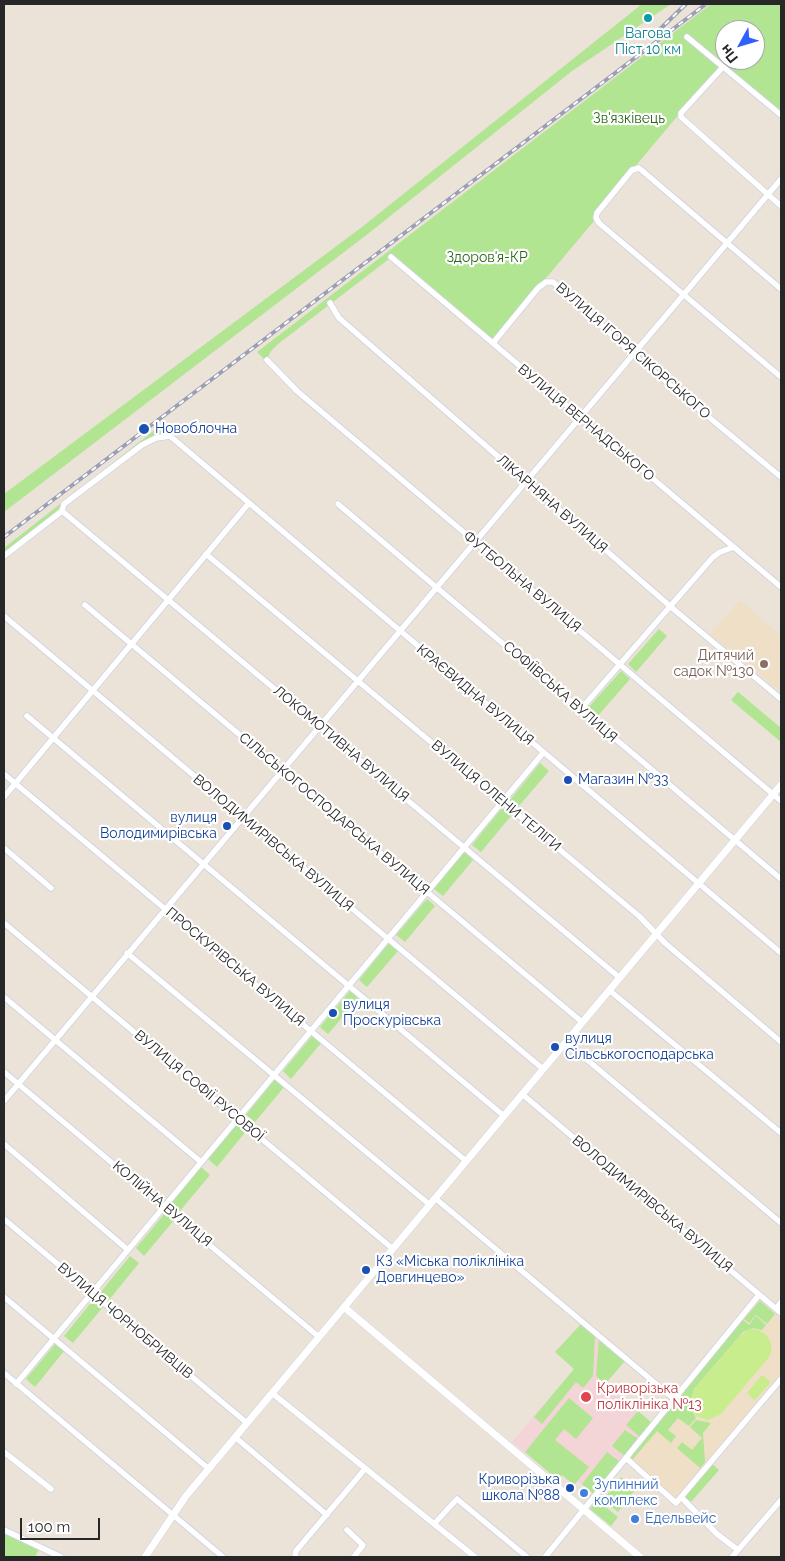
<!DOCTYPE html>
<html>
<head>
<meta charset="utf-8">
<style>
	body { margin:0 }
	#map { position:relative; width:785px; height:1561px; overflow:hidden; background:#ebe2d8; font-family:Raleway,sans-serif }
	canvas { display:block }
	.frame { position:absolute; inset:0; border:5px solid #272727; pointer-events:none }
	.north { position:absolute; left:715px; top:20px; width:50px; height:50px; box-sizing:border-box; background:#fff; border:1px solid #a9a9a9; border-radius:50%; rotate:231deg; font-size:14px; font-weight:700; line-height:20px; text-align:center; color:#272727 }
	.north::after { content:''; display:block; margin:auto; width:18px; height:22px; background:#3160ff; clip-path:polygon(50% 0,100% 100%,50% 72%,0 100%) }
	.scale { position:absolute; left:20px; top:1518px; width:80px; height:22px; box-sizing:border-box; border:2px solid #272727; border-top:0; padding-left:6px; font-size:15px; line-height:18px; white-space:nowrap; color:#272727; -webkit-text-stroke:4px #fff; paint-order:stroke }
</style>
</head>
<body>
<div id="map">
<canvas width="785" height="1561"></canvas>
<div class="frame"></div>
<div class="north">Пн</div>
<div class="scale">100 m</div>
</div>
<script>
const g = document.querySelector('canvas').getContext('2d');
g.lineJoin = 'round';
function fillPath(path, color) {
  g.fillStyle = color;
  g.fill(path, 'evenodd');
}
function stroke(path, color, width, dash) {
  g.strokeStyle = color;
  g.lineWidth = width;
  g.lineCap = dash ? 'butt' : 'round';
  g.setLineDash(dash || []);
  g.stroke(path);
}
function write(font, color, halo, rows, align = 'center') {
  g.font = font + ' Raleway,sans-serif';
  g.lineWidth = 4.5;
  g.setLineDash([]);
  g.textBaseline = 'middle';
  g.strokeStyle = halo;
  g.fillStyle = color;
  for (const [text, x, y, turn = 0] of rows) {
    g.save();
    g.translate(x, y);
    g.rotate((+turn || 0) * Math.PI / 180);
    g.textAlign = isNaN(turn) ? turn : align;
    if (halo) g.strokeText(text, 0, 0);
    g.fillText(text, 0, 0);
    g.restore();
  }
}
fillPath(new Path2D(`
	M740,600L781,636V692L710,634Z
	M759,1295L781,1313V1379L676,1503L626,1458Z`), '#eedfc6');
fillPath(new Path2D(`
	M581,1324L625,1361L606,1384L652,1423L594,1494L578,1481L574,1485L562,1475L558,1480L512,1442L574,1369L555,1352Z`), '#f3d4d7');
fillPath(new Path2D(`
	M642,4H671L572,71L369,233L4,512V494L362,227Z
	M711,4H781V111L723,67L680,113L596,213L594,221L493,341L393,256L278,344L271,351L266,361L257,352ZM725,30H755V60H725Z
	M161,425L170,436L156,438L62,507L4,556V548Z
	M659,629L667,636L636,672L628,664Z
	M621,671L630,679L596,718L587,709Z
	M738,692L781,728V742L731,700Z
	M540,763L549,771L518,807L510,800Z
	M502,808L511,816L481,852L472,845Z
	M464,852L473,860L443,896L434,889Z
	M427,899L435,906L405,942L396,935Z
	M389,943L398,951L367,987L359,980Z
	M350,991L359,998L328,1034L320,1027Z
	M313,1035L322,1042L291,1079L283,1071Z
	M276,1078L285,1086L255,1122L246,1115Z
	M238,1123L247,1130L217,1167L208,1159Z
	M201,1167L210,1175L180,1211L171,1204Z
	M166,1212L175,1219L144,1256L136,1248Z
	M130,1256L139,1263L109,1300L100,1293Z
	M94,1299L103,1307L73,1343L64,1336Z
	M760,1301L775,1314L767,1324L756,1315L749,1323L744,1319Z
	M756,1316L766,1325L762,1330L753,1328L743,1332L694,1389L689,1405L696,1418L689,1426L678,1418L668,1430L676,1436L671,1443L657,1431L633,1459L630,1457L743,1320L749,1325Z
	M581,1324L595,1336L593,1376L583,1388L576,1382L542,1424L534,1417L574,1369L555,1352Z
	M599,1339L625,1361L605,1384L596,1376Z
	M56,1343L65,1350L35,1387L26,1379Z
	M569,1398L593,1418L576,1439L564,1429L555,1440L589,1467L574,1485L562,1475L558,1480L525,1452Z
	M638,1411L652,1423L640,1437L626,1425Z
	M696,1420L711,1423L703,1433L705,1462L700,1468L677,1448L682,1442L692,1450L702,1438L690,1427Z
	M625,1430L638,1439L625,1456L612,1446Z
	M607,1452L620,1462L594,1494L582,1484Z
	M711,1463L719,1470L691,1502L683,1496Z
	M621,1477L636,1489L618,1512L603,1500Z
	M597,1500L618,1517L611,1526L590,1509Z
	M4,1531L40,1547L35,1557H4Z`), '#b1e591');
fillPath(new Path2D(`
	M749,1329C766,1328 776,1343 769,1357L721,1414L708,1420L696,1416L690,1407L693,1391L740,1336Z
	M762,1375L771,1382L755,1400L747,1393Z`), '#c8ed8c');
const minor = new Path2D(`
	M687,37L781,115
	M723,67L681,113V117L781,206
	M391,257L781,587
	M781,289L639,168L632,170L597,213L596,218L599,223L781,377
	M330,303L339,318L671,607L781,699
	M493,343L538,288L546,282H553L634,355L781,477
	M267,360L297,391L781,801
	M338,504L781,879
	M62,511L620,978
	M206,554L639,916L665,943L781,1042
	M4,556L62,511L64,504L142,445L156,438L170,436L781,953
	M85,605L582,1022
	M4,616L543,1069
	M581,709L713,557L720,552L734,547
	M27,716L504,1116
	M4,774L466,1161
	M4,797L249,503
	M4,848L51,888
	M4,923L393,1249
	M127,953L430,1205
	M609,990L781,1133
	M4,997L201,1162
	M566,1042L781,1223
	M4,1072L319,1337
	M522,1094L781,1313
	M4,1101L781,179
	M4,1144L128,1250
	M435,1198L674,1399
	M4,1219L247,1423
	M4,1297L209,1469
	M776,1309L781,1302
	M4,1373L223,1557
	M16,1384L543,753
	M272,1393L475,1557
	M235,1437L327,1515
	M4,1452L51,1489
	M626,1458L676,1503L681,1497
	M434,1524L457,1499L527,1557
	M4,1530L61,1557
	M347,1530L363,1545L354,1557
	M738,1550L717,1534L681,1497L781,1379
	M295,1557L296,1551L364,1470
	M545,1557L759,1295
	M732,1557L781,1500`);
const tertiary = new Path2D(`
	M344,1307L640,1557
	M145,1557L186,1496L781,785`);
stroke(minor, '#cdd2e2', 7);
stroke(tertiary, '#cdd2e2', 8);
stroke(minor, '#fff', 5.5);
stroke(tertiary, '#fff', 7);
const rail = new Path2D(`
	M657,32L686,4
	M4,537L706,4`);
stroke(rail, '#9b9fb3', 4);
stroke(rail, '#fff', 2, [5.5]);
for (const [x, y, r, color] of [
	[648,18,5,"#0f9aa8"],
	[144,429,6,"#1a4fb4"],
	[764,664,5,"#8d6e63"],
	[568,780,5,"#1a4fb4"],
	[227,826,5,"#1a4fb4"],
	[333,1013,5,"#1a4fb4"],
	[555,1047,5,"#1a4fb4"],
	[366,1270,5,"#1a4fb4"],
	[586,1397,6,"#e0444e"],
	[570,1488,5,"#1a4fb4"],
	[584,1493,5,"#3f7fe0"],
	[635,1519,5,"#3f7fe0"]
]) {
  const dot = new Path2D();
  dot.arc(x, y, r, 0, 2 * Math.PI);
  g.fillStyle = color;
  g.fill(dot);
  stroke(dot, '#fff', 2);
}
write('14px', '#0d838f', '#fff', [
	["Вагова",648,34],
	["Піст 10 км",648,50]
]);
write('14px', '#2a6616', '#fff', [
	["Зв'язківець",629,119],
	["Здоров'я-КР",487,258]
]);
write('14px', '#272727', '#fff', [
	["ВУЛИЦЯ ІГОРЯ СІКОРСЬКОГО",633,351,41],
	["ВУЛИЦЯ ВЕРНАДСЬКОГО",586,423,40],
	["ЛІКАРНЯНА ВУЛИЦЯ",552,504,41],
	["ФУТБОЛЬНА ВУЛИЦЯ",522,582,40],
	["СОФІЇВСЬКА ВУЛИЦЯ",560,692,41],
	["КРАЄВИДНА ВУЛИЦЯ",475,695,40],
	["ЛОКОМОТИВНА ВУЛИЦЯ",341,744,40],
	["ВУЛИЦЯ ОЛЕНИ ТЕЛІГИ",496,796,40],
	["СІЛЬСЬКОГОСПОДАРСЬКА ВУЛИЦЯ",334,814,40],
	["ВОЛОДИМИРІВСЬКА ВУЛИЦЯ",273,843,40],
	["ПРОСКУРІВСЬКА ВУЛИЦЯ",235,967,40],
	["ВУЛИЦЯ СОФІЇ РУСОВОЇ",199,1086,40],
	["КОЛІЙНА ВУЛИЦЯ",162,1204,40],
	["ВОЛОДИМИРІВСЬКА ВУЛИЦЯ",652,1204,40],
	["ВУЛИЦЯ ЧОРНОБРИВЦІВ",125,1321,40]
]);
write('14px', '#164399', '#fff', [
	["Новоблочна",155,429],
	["Магазин №33",578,780],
	["вулиця",217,818,"right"],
	["Володимирівська",217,834,"right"],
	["вулиця",343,1005],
	["Проскурівська",343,1021],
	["вулиця",565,1039],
	["Сільськогосподарська",565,1055],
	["КЗ «Міська поліклініка",376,1262],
	["Довгинцево»",376,1278],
	["Криворізька",560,1480,"right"],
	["школа №88",560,1496,"right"]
], 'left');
write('14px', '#785e54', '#fff', [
	["Дитячий",754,656],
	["садок №130",754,672]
], 'right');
write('14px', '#be3a42', '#fff', [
	["Криворізька",597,1389],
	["поліклініка №13",597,1405]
], 'left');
write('14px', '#366cbe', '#fff', [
	["Зупинний",594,1485],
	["комплекс",594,1501],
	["Едельвейс",645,1519]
], 'left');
</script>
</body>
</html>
